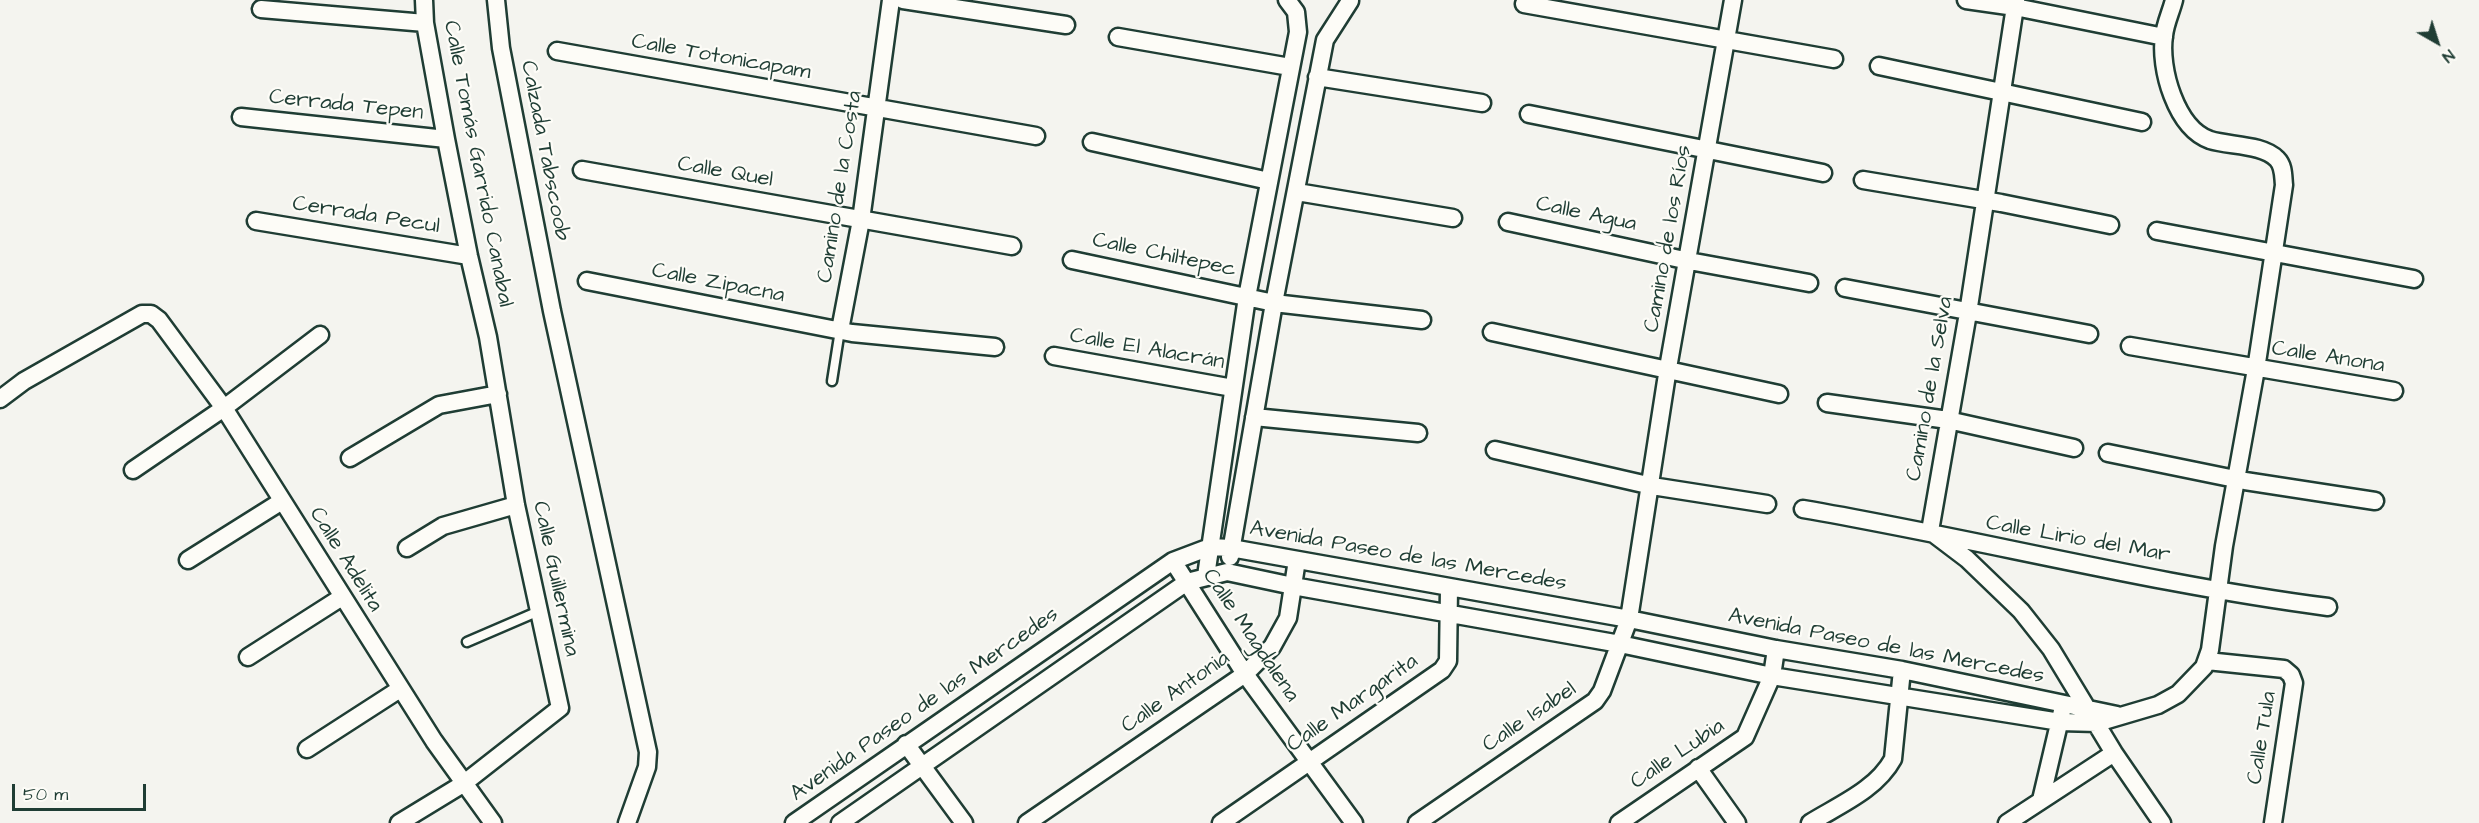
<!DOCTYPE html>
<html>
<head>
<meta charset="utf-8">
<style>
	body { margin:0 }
	#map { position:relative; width:2479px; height:823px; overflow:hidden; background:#f4f4ef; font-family:"Architects Daughter",sans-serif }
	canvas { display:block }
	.north { position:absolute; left:2407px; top:12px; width:60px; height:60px; -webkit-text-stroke:4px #fdfcf7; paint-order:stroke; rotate:141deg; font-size:16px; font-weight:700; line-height:24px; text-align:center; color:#1f3d34 }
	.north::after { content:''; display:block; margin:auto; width:21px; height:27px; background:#1f3d34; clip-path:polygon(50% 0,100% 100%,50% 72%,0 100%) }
	.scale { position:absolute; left:12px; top:784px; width:134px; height:27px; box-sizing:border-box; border:3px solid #1f3d34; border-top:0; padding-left:8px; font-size:18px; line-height:21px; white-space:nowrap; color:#1f3d34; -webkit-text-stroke:4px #fdfcf7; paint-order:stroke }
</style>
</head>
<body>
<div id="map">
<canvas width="2479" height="823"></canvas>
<div class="north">N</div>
<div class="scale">50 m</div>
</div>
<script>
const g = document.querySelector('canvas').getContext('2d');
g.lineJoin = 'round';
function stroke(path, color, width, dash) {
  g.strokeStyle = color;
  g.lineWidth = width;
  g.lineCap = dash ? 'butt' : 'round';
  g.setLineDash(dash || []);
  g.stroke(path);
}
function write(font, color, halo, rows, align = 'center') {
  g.font = font + ' "Architects Daughter",sans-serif';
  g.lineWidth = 4.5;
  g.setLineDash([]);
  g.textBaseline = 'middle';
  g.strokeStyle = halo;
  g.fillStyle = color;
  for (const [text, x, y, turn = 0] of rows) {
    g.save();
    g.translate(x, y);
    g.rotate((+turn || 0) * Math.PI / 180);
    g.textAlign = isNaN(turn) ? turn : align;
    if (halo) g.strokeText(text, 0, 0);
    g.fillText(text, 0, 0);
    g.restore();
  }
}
const service = new Path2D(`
	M832,381L840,330
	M467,642L539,611`);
const minor = new Path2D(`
	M496,0L501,48L552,311L648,752L647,767L627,823
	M903,0L1066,25
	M1966,0L2015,7L2164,37
	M2016,0L1968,313L1930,531L1967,559L2021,611L2051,649L2114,753L2162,823
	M1524,4L1834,59
	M261,9L425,23
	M1118,37L1290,67
	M557,51L1036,136
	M1879,66L2142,122
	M1317,77L1482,103
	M1529,114L1823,173
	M241,117L446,139
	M1092,142L1269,181
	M582,170L1012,246
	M1863,180L2001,203L2110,225
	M1297,192L1453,218
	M256,221L469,256
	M1508,222L1689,261L1809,283
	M2157,231L2414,279
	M1072,260L1274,303L1422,320
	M587,281L852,333L995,347
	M1845,288L2089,334
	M840,330L861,220L891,0
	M1492,332L1779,394
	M2130,346L2394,391
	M1054,356L1233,388
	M0,399L24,381L142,314H151L159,320L224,408L434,741L493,823
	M1827,403L1948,420L2074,448
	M1254,417L1418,433
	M1495,450L1652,486L1767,504
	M2108,453L2245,481L2375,501
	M350,458L439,405L498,394
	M133,470L224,408L320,335
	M1803,509C1978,539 2151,584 2328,607
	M407,548L443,526L516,505
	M1230,557L1274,303L1325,40L1350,1
	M188,560L282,501
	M1173,561L1245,674L1354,823
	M1206,576L1247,297L1298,32L1296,12L1287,0
	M248,657L342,597
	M2207,661L2284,669L2291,675L2294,683L2273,823
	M906,744L964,823
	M307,749L400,689
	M1698,768L1737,823
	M2041,800L2062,711
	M399,823L463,784L560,708L516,505L488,337L469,256L446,139L425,23L424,0
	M794,823L1173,561L1210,547L1231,548L1629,619L1776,649L1902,670L2117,715
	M840,823L1187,582L1227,572L1293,586L1620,644L1772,676L2060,722L2097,723L2158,705L2178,694L2204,667L2210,650L2224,546L2256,369L2284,185C2283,176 2284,166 2277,159C2263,144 2229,146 2210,140C2176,128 2159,68 2164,36C2165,24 2171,12 2174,0
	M1027,823L1245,674L1272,647L1288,618L1297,560
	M1221,823L1442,670L1448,661L1449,588
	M1417,823L1595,701L1602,691L1629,619L1668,368L1733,0
	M1619,823L1745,737L1772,676L1776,649
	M1810,823C1839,805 1876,790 1893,759L1902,670
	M2007,823L2114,753`);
stroke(service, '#1f3d34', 13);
stroke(minor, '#1f3d34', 21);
stroke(service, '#fdfcf7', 8);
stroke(minor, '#fdfcf7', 16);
write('22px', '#1f3d34', '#fdfcf7', [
	["Calle Totonicapam",721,58,10],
	["Cerrada Tepen",346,106,6],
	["Calzada Tabscoob",544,151,79],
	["Calle Tomás Garrido Canabal",477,164,79],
	["Calle Quel",725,173,10],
	["Camino de la Costa",841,187,-81],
	["Calle Agua",1586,215,12],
	["Cerrada Pecul",366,216,9],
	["Camino de los Ríos",1669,239,-80],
	["Calle Chiltepec",1164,256,12],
	["Calle Zipacna",718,284,11],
	["Calle El Alacrán",1147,350,10],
	["Calle Anona",2328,358,9],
	["Camino de la Selva",1931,389,-80],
	["Calle Lirio del Mar",2078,540,10],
	["Avenida Paseo de las Mercedes",1408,557,10],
	["Calle Adelita",345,560,58],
	["Calle Guillermina",555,579,78],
	["Calle Magdalena",1250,636,56],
	["Avenida Paseo de las Mercedes",1886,647,11],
	["Calle Antonia",1176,693,-35],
	["Calle Margarita",1353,704,-35],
	["Avenida Paseo de las Mercedes",925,705,-35],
	["Calle Isabel",1530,718,-34],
	["Calle Tula",2263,738,-81],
	["Calle Lubia",1678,755,-34]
]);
</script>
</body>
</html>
